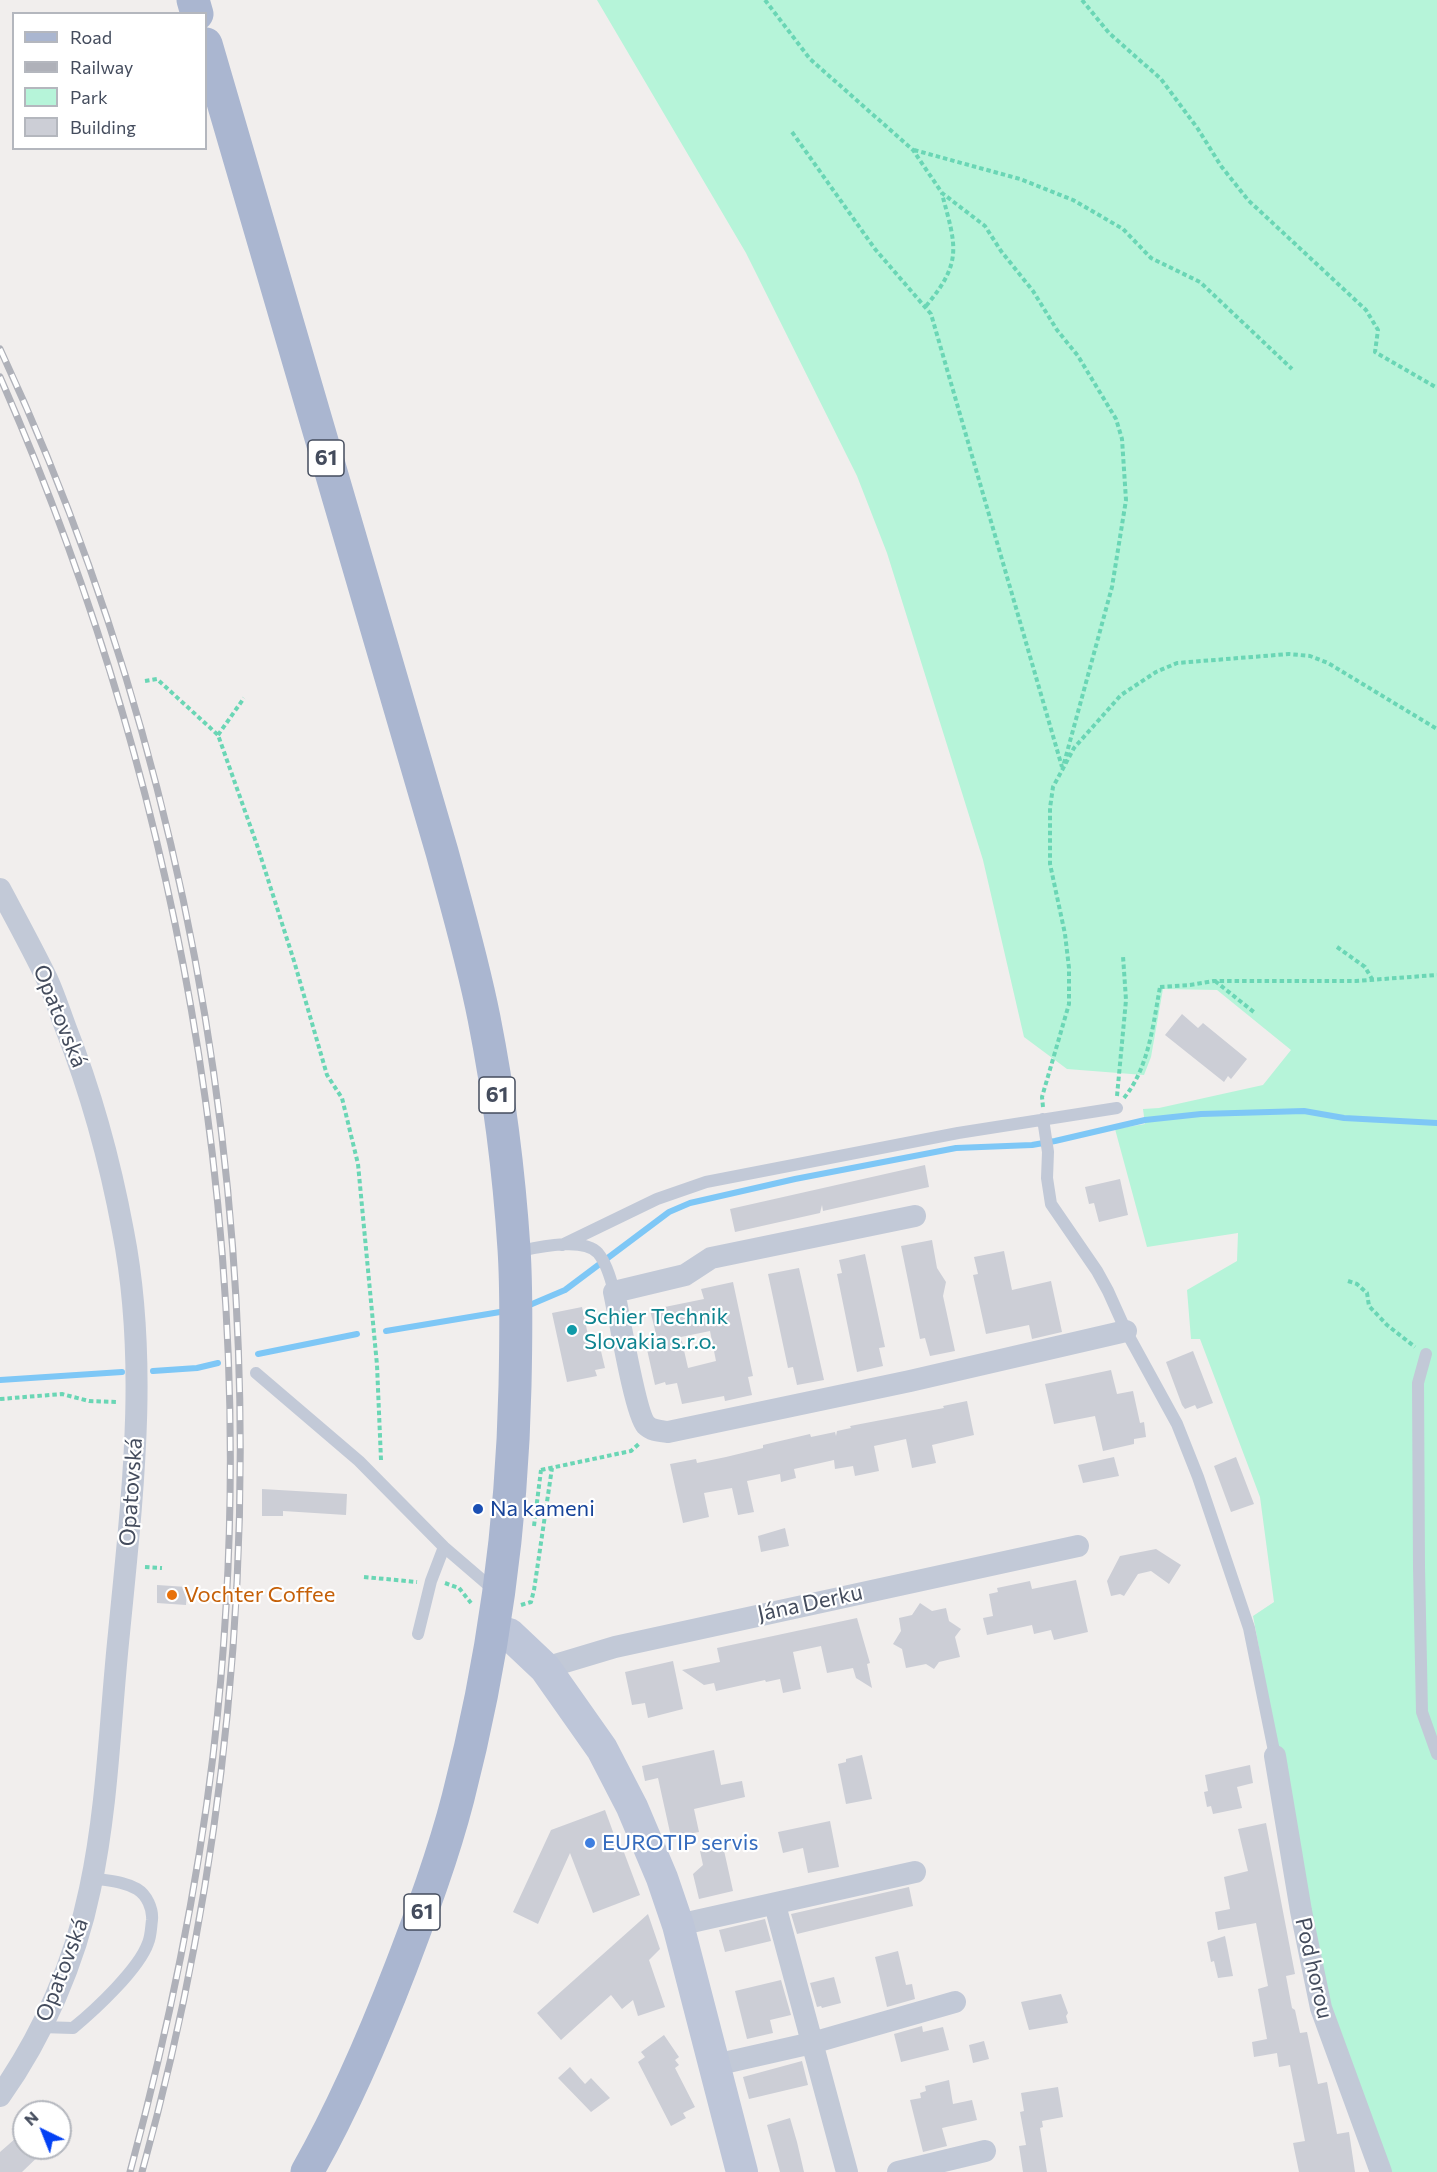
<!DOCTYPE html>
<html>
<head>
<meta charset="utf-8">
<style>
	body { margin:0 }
	#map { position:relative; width:1437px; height:2172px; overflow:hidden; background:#f1eeed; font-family:Commissioner,sans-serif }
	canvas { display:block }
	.legend { position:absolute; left:12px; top:12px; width:195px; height:138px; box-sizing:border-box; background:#fff; border:2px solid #b4b7be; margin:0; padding:8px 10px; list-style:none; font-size:18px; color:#444c5d }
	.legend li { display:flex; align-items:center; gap:12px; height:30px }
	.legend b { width:30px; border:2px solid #b4b7be }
	.north { position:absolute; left:12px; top:2100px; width:60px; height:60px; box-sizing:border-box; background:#fff; border:2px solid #b4b7be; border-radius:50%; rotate:317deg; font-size:16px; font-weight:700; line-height:24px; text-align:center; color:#444c5d }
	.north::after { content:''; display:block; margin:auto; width:21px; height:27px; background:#0341f4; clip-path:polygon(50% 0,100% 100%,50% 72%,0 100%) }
</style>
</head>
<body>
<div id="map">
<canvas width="1437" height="2172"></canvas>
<ul class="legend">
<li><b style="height:8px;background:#aab6d0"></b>Road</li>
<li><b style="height:8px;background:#afb1b9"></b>Railway</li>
<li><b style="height:16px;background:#b6f4d9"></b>Park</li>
<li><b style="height:16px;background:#ccced6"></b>Building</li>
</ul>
<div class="north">N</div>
</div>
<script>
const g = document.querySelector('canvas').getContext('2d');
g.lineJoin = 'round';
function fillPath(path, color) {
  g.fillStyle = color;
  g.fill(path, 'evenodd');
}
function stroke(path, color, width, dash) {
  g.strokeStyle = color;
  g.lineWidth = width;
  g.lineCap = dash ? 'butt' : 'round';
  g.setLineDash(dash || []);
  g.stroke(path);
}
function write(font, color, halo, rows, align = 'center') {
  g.font = font + ' Commissioner,sans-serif';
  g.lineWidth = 4.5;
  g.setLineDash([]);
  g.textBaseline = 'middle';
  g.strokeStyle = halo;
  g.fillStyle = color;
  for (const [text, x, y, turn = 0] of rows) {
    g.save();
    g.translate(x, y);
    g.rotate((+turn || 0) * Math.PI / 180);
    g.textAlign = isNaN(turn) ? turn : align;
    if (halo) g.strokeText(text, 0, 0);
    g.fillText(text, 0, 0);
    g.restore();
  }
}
fillPath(new Path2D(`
	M597,0H1437V2172H1391L1322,1986L1253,1616L1274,1602L1260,1497L1200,1339H1191L1187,1290L1237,1261L1238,1233L1147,1247L1115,1129L1145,1124L1143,1109L1159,1108L1263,1085L1291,1050L1217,990L1163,989L1151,1057L1144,1075L1067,1069L1024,1037L983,860L887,553L857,476L746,253Z`), '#b6f4d9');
stroke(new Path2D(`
	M525,1307L565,1290L669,1212L690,1203L795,1179L956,1148L1032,1145L1055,1141L1145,1120L1201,1114L1304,1111L1344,1118L1437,1123
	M386,1331L506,1311
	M258,1354L357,1334
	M153,1371L197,1368L218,1363
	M0,1380L122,1372`), '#7ec7f6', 6);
fillPath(new Path2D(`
	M1182,1014L1198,1028L1203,1023L1247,1059L1231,1079L1228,1076L1224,1082L1165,1035Z
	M925,1165L929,1187L823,1211L822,1205L820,1213L735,1232L730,1209Z
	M1120,1179L1128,1215L1099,1222L1094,1203L1089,1204L1085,1187Z
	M932,1240L937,1268L946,1282L943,1296L955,1351L930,1356L925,1338L920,1339L901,1246Z
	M1004,1251L1012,1290L1051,1281L1062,1332L1032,1339L1029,1325L986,1334L973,1275L978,1274L974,1257Z
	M865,1254L885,1347L879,1348L883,1366L857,1372L837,1274L842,1273L839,1260Z
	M799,1268L824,1380L797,1385L793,1367L788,1368L768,1274Z
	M733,1282L753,1376L748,1377L752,1395L725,1401L724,1396L682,1404L677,1383L666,1385L665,1382L655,1385L646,1345L658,1342L650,1310L704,1299L701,1289ZM710,1331L716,1361L688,1368L681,1337Z
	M582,1307L591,1349L600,1347L605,1368L595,1370L597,1376L567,1382L552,1313Z
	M1193,1351L1213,1403L1197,1409L1195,1405L1185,1409L1182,1405L1166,1362Z
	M1111,1370L1117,1394L1133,1391L1140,1423L1144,1422L1146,1437L1134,1439V1444L1103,1451L1095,1416L1054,1424L1045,1384Z
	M967,1401L974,1435L932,1445L936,1463L912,1468L906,1439L874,1446L879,1471L855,1476L853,1466L835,1469L834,1460L794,1469L796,1478L781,1482L780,1474L747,1481L754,1512L738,1515L732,1488L704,1493L709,1517L683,1523L670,1464L696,1459L697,1463L726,1457L763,1448V1445L810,1434L811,1437L835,1432L836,1436L837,1431L851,1428L850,1426L944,1408L943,1406Z
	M1114,1457L1119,1476L1083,1483L1078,1465Z
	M1236,1457L1254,1504L1231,1512L1214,1466Z
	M262,1489L347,1494L346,1515L283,1511V1516H262Z
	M785,1528L789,1546L761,1552L758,1536Z
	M1156,1549L1181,1565L1169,1584L1151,1571L1138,1574L1124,1596L1120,1594L1111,1596L1107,1581L1120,1556Z
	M1076,1580L1088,1632L1054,1640L1051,1630L1034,1634L1032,1625L987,1635L983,1618L993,1616L989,1594L998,1592L997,1588L1030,1581L1032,1589Z
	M157,1585L187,1587L186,1605L157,1603Z
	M920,1603L932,1611L946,1608L949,1621L961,1629L955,1637L960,1657L939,1662L934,1669L926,1664L906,1668L902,1649L893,1644L901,1631L899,1618L912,1615Z
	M857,1618L870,1663L867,1664L872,1688L856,1678L853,1668L827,1673L821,1646L793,1652L801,1689L783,1693L780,1679L766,1682L765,1680L716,1691L714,1683L704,1685L682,1670L720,1662L717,1648Z
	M673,1661L683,1709L648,1718L645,1703L632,1705L625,1672Z
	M714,1750L721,1785L742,1781L745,1797L694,1809L699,1832L671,1837L658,1778L645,1781L642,1766Z
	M862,1755L872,1799L846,1804L838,1764L846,1762V1759Z
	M1250,1765L1253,1783L1237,1787L1242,1808L1213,1814L1211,1806L1207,1807L1204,1792L1208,1791L1205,1775Z
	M605,1810L616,1840L619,1839L640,1895L593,1913L570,1853L538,1924L513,1912L551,1830Z
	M830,1821L839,1867L808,1873L803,1848L783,1853L778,1832Z
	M1266,1823L1295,1974L1286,1976L1292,2008L1295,2010L1300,2033L1307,2032L1318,2084L1327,2082L1337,2134L1349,2132L1355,2172H1299L1293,2143L1305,2141L1290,2065L1279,2067L1277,2053L1254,2057L1252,2042L1267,2039L1258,1989L1268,1986L1256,1923L1218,1930L1215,1912L1230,1909L1224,1877L1248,1871L1238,1829Z
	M723,1846L733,1891L699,1899L693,1874L703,1865L700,1851Z
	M909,1887L913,1906L797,1934L791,1914Z
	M648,1914L660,1949L649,1960L665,2007L638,2016L633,2000L622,2009L611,1995L561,2040L537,2013Z
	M765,1919L771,1941L725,1952L719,1930Z
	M1225,1936L1233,1976L1218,1978L1214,1961L1211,1962L1207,1942Z
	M898,1951L906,1985L912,1984L915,1999L887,2007L875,1957Z
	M834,1977L841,2003L822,2008L821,2006L817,2007L810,1983Z
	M781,1980L791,2015L770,2020L773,2033L747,2039L735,1991Z
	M1061,1994L1068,2013L1066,2016L1068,2023L1029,2030L1021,2002Z
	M922,2026L923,2032L943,2027L949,2050L901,2062L894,2034Z
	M664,2035L679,2057L675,2060L679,2065L675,2068L695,2107L683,2113L686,2118L671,2126L638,2062L645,2057L641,2052Z
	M984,2041L989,2059L973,2063L969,2045Z
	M802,2061L808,2085L749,2099L743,2077Z
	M570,2067L585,2084L591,2078L610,2098L591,2112L558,2078Z
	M949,2080L953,2104L972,2100L977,2120L942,2128L947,2146L923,2152L910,2100L921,2098L920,2093L926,2091L925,2086Z
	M1058,2087L1063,2117L1042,2121L1043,2127L1040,2128L1047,2172H1023L1019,2146L1026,2145L1020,2112L1024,2111L1021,2093Z
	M790,2118L797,2142L804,2172H780L767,2125Z
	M24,2131V2148H47L22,2172H0V2152Z`), '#ccced6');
stroke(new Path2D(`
	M765,0L810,59L913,150L942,193L985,226L1001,251L1033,291L1057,330L1078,356L1116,419L1122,439L1126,500L1112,587L1063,767
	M1082,0L1109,33L1161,79L1198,129L1221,166L1248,200L1366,310L1378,330L1375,352L1437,388
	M792,132L875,249L931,314L1062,767
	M914,150L1020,179L1073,200L1123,229L1151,258L1200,282L1292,369
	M926,306C963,262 956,246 942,194
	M145,681L157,679L218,735L257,845L294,961L327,1075L342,1098L358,1164L377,1365L381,1460
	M218,735L244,698
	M1337,947L1365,967L1372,979
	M1215,981L1255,1013
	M1160,987L1190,985L1214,981H1356L1437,975
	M1117,1096L1126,1000L1123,956
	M1124,1098C1149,1067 1153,1025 1160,987
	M1043,1107L1042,1097L1069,1004V968L1065,934L1050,864V808L1053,787L1074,748L1121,695L1156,672L1177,663L1289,654L1310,656L1328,663L1437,729
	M1348,1281L1357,1284L1367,1293L1369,1306L1387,1325L1415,1347
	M0,1399L62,1394L89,1401L118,1402
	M541,1470L631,1451L640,1443
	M534,1526L541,1470
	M145,1567L162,1568
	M364,1577L417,1582
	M445,1583L459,1588L471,1603
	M521,1605L531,1602L534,1590L552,1468`), '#6ad6b5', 4, [4.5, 3]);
stroke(new Path2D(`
	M1043,1119L1048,1152L1047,1178L1051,1204L1097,1271L1108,1291L1126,1331L1177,1424L1198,1477L1249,1628L1275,1756
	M562,1245L657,1199L706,1182L958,1133L1117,1108
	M515,1252C535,1248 583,1236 598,1253C607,1264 611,1279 614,1292
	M1426,1354L1418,1383L1419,1567L1422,1712L1437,1754
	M256,1373L359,1461L444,1547L494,1590
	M418,1634L431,1581L444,1547
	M41,2027L73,2028C95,2010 139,1969 148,1943C151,1936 151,1927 152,1920C153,1909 147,1895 137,1889C123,1881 108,1881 92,1878`), '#c2c9d7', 12);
stroke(new Path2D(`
	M0,889C16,919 32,948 47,979C54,994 59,1010 65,1026C91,1092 110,1161 123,1231C149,1364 132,1499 119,1633C110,1718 108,1805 90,1889C75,1962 43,2035 0,2096
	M915,1216L711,1258L685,1275L614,1292C619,1314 635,1413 646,1425C652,1431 660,1431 668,1432L910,1381L1126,1331
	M545,1668L615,1647L1078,1546
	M1275,1756L1301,1911L1321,2008L1381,2172
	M775,1905L847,2172
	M678,1925L915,1872
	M715,2065L812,2043L955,2002
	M898,2172L985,2151`), '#c2c9d7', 22);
stroke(new Path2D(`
	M493,1632L509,1634L545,1668L602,1749L632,1807L662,1878L678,1925L742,2172`), '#bec6d9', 32);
stroke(new Path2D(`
	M193,0L197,14
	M206,44L442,852C457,907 473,962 484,1018C499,1094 509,1172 514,1249C517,1295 516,1340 515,1386C512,1525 493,1663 458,1798C443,1856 422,1912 401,1967C374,2037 344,2107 307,2172`), '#aab6d0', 33);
const rail = new Path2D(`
	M0,349C264,915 309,1571 142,2172
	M0,377C190,809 268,1286 213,1756C196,1897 167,2035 130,2172`);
stroke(rail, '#afb1b9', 7);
stroke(rail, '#fff', 4.5, [14]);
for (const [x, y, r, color] of [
	[572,1330,6,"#0f9aa8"],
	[478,1509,6,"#1a4fb4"],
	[172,1595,6,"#e8710a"],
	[590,1843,6,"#3f7fe0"]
]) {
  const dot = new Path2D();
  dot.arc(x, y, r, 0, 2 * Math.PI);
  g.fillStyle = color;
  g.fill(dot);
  stroke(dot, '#fff', 2);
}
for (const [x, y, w] of [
	[326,458,36],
	[497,1095,36],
	[422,1912,36]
]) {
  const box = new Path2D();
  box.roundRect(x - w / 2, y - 18, w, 36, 4.5);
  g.fillStyle = '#fff';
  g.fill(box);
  stroke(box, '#444c5d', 1.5);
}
write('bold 21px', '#444c5d', null, [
	["61",326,458],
	["61",497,1095],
	["61",422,1912]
]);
write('22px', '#444c5d', '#fff', [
	["Opatovská",60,1016,68],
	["Opatovská",131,1492,-86],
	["Jána Derku",810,1603,-12],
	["Pod horou",1314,1968,77],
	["Opatovská",62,1970,-69]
]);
write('22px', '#0d838f', '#fff', [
	["Schier Technik",584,1317],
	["Slovakia s.r.o.",584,1342]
], 'left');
write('22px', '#164399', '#fff', [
	["Na kameni",490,1509]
], 'left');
write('22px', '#c56008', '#fff', [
	["Vochter Coffee",184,1595]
], 'left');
write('22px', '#366cbe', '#fff', [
	["EUROTIP servis",602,1843]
], 'left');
</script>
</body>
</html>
